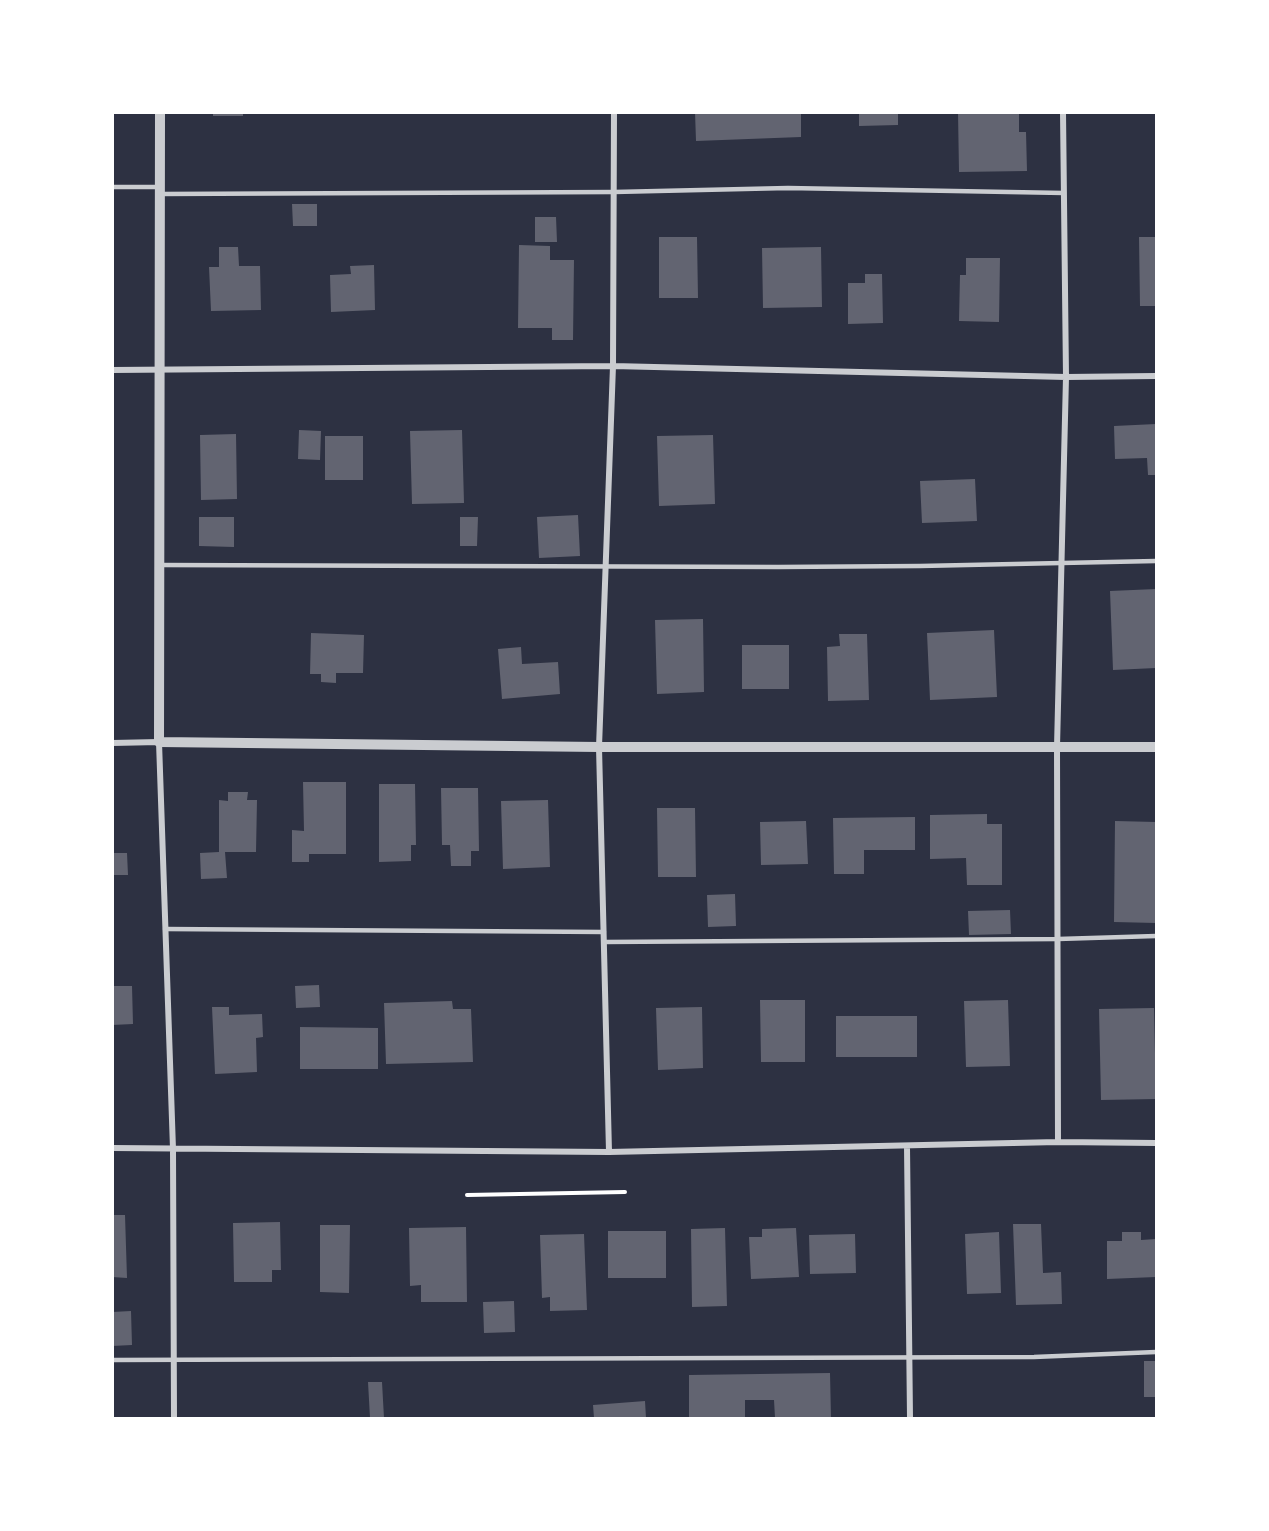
<!DOCTYPE html>
<html>
<head>
<meta charset="utf-8">
<style>
	body { margin:0 }
	#map { position:relative; width:1269px; height:1531px; overflow:hidden; background:#2d3142; font-family:"Exo 2",sans-serif }
	canvas { display:block }
	.frame { position:absolute; inset:0; border:114px solid #fff; pointer-events:none }
</style>
</head>
<body>
<div id="map">
<canvas width="1269" height="1531"></canvas>
<div class="frame"></div>
</div>
<script>
const g = document.querySelector('canvas').getContext('2d');
g.lineJoin = 'round';
function fillPath(path, color) {
  g.fillStyle = color;
  g.fill(path, 'evenodd');
}
function stroke(path, color, width, dash) {
  g.strokeStyle = color;
  g.lineWidth = width;
  g.lineCap = dash ? 'butt' : 'round';
  g.setLineDash(dash || []);
  g.stroke(path);
}
fillPath(new Path2D(`
	M213,112H243V116H213Z
	M695,112H801V137L696,141Z
	M859,112H898V125L859,126Z
	M958,112H1019V132H1026L1027,171L959,172Z
	M292,204H317V226H293Z
	M535,217H556L557,242H535Z
	M659,237H697L698,298H659Z
	M1139,237H1156V306H1140Z
	M519,245L550,246V260H574L573,340H552V328H518Z
	M219,247H238L239,266H260L261,310L211,311L209,267H219Z
	M821,247L822,307L763,308L762,248Z
	M966,258H1000L999,322L959,321L960,275H966Z
	M374,265L375,310L331,312L330,275L351,274L350,266Z
	M865,274H882L883,323L848,324V283H865Z
	M1156,424V475H1148L1147,458L1115,459L1114,426Z
	M299,430L321,431L320,460L298,459Z
	M462,430L464,503L412,504L410,431Z
	M236,434L237,499L201,500L200,435Z
	M713,435L715,504L659,506L657,436Z
	M325,436H363V480H325Z
	M975,479L977,521L922,523L920,481Z
	M578,515L580,556L539,558L537,517Z
	M199,517H234V547L199,546Z
	M460,517H478L477,546H460Z
	M1156,589V668L1113,670L1110,591Z
	M703,619L704,692L657,694L655,620Z
	M994,630L997,697L930,700L927,633Z
	M311,633L364,635L363,673H336V683L321,682V674H310Z
	M839,634H867L869,700L828,701L827,647L840,646Z
	M742,645H789V689H742Z
	M521,647L522,664L558,662L560,694L502,699L498,649Z
	M303,782H346V854H309V862H292V830L304,831Z
	M379,784H415L416,845H411V861L379,862Z
	M441,788H478L479,851H471V866H451L450,845H442Z
	M228,792H248L247,800H257L256,852H225L227,878L201,879L200,853L219,852V800L228,801Z
	M548,800L550,867L503,869L501,801Z
	M657,808H695L696,877H658Z
	M987,814V824H1002V885H967L966,858L930,859V815Z
	M915,817V850H864V874H834L833,818Z
	M806,821L808,864L761,865L760,822Z
	M1115,821L1156,822V923L1114,922Z
	M112,853H127L128,875H112Z
	M735,894L736,926L708,927L707,895Z
	M1010,910L1011,934L969,935L968,911Z
	M319,985L320,1007L296,1008L295,986Z
	M112,986H132L133,1024L112,1025Z
	M760,1000H805V1062H761Z
	M1008,1000L1010,1066L966,1067L964,1001Z
	M452,1001L453,1009H471L473,1062L386,1064L384,1003Z
	M212,1007H229V1015L262,1014L263,1037L256,1038L257,1072L215,1074Z
	M702,1007L703,1068L658,1070L656,1008Z
	M1154,1008L1156,1099L1101,1100L1099,1009Z
	M836,1016H917V1057H836Z
	M300,1027L378,1028V1069H300Z
	M112,1215H125L127,1278L112,1277Z
	M280,1222L281,1270H272V1282H234L233,1223Z
	M1013,1224H1041L1043,1273L1061,1272L1062,1304L1016,1305Z
	M320,1225H350L349,1293L320,1292Z
	M466,1227L467,1302H421V1285L410,1286L409,1228Z
	M725,1228L727,1306L692,1307L691,1229Z
	M796,1228L799,1277L751,1279L749,1237H762V1229Z
	M608,1231H666V1278H608Z
	M999,1232L1001,1293L967,1294L965,1234Z
	M1122,1232H1141V1240L1156,1239V1277L1107,1279V1241H1122Z
	M584,1234L587,1310L550,1311V1297L542,1298L540,1235Z
	M855,1234L856,1273L810,1274L809,1235Z
	M514,1301L515,1332L484,1333L483,1302Z
	M131,1311L132,1345L112,1346V1312Z
	M1144,1361H1156V1397H1144Z
	M830,1373L831,1418H775L774,1400H745V1418H689V1375Z
	M368,1382H382L384,1418H370Z
	M645,1401L646,1418H594L593,1405Z`), '#626471');
stroke(new Path2D(`
	M467,1195L625,1192`), '#fff', 4);
stroke(new Path2D(`
	M112,187H160
	M161,194L614,192L788,188L1064,193
	M159,565L778,567L920,566L1156,561
	M165,929L604,932
	M604,942L1058,939L1156,936
	M112,1360L1034,1357L1156,1352`), '#caccd0', 4.5);
stroke(new Path2D(`
	M112,370L613,366L1066,377L1156,376
	M112,743L159,742L173,1149L174,1418
	M1058,1142L1057,747L1066,377L1063,112
	M907,1146L910,1418
	M112,1148L609,1152L1058,1142L1156,1143
	M609,1152L599,747L613,366L614,112`), '#caccd0', 6);
stroke(new Path2D(`
	M160,112L159,742L599,747H1156`), '#caccd0', 10);
</script>
</body>
</html>
